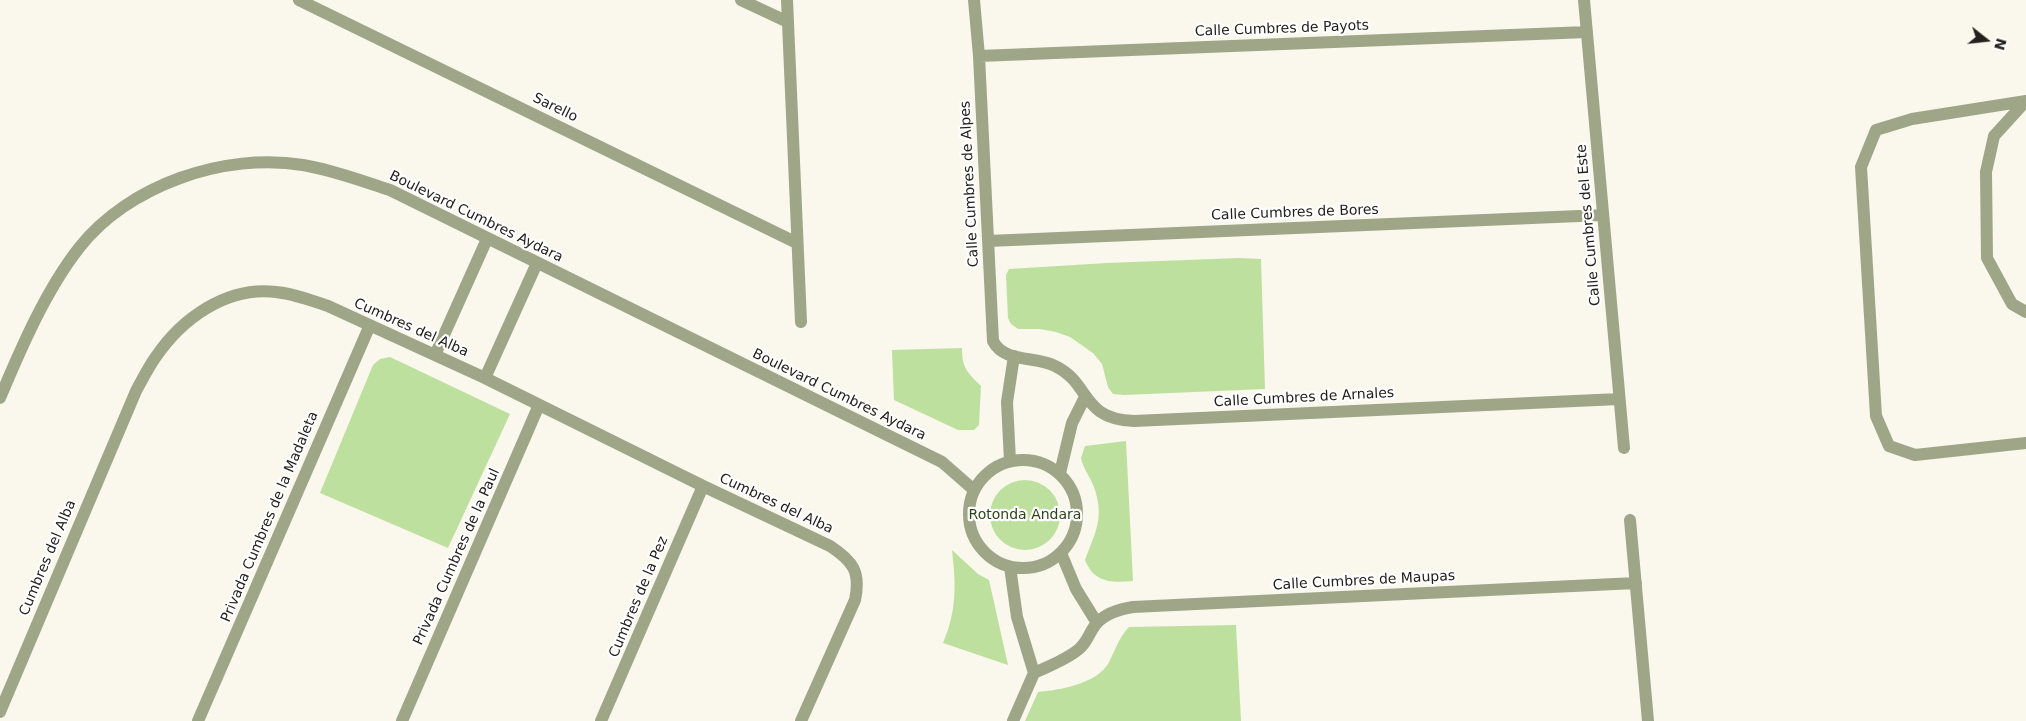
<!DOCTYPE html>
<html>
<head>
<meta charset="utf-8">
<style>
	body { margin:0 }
	#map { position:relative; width:2026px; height:721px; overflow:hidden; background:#faf7ec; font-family:"DejaVu Sans",sans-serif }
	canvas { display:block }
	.north { position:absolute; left:1961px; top:15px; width:50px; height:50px; -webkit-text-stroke:4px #fff; paint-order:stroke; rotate:106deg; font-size:14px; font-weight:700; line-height:20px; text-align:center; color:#22211d }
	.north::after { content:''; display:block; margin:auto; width:18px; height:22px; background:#22211d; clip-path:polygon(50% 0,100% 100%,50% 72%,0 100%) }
</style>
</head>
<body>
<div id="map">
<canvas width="2026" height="721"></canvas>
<div class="north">N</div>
</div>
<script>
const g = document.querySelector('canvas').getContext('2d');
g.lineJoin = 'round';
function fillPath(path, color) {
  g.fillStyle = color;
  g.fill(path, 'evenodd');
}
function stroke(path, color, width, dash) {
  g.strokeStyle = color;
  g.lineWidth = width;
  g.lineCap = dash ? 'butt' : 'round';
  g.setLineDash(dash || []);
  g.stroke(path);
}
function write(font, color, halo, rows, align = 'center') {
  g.font = font + ' "DejaVu Sans",sans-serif';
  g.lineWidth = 4.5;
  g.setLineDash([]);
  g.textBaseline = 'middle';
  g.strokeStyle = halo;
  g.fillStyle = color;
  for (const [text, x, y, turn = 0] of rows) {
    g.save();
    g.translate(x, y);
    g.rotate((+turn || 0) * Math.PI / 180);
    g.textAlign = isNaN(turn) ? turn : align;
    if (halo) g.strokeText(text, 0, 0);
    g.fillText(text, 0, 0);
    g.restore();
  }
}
fillPath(new Path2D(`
	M1239,258L1261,259L1265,389L1124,395L1113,394L1108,387L1102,364L1093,353L1070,337L1056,332L1040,329H1018L1011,324L1008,318L1006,275L1009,269L1107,263Z
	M962,348C962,368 967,372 981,386L979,425L974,430H958L894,400L892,350Z
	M390,357L510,414L448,548L320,493L373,365L380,359Z
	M1126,441L1133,581C1112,583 1094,583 1085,560C1095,533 1105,518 1094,487C1090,477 1083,468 1081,458L1085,446Z
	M990 515a35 35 0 1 1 70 0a35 35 0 1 1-70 0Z
	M952,550L978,574L989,580L1008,665L943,643C957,610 956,585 952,550Z
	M1236,625L1241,721H1025L1038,692C1059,690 1096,684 1108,664C1115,651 1119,637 1129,627Z`), '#bde09f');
stroke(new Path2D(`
	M2026,101L1912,119L1876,130L1861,167L1876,416L1889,446L1915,455L2026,443
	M2025,102L1994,136L1986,172L1987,258L2012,304L2026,312`), '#9ea687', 12);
stroke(new Path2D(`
	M299,0L797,243
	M741,0L788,22
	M787,0L801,322
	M974,0L979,56L993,341C1004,363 1036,356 1055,366C1091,383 1080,419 1134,421L1619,399
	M1584,0L1624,448
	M979,56L1587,32
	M988,241L1603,215
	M435,355L487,239
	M485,378L537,263
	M0,398C21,348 46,290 79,248C128,185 225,152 303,165C333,170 362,181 390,190L942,462L974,490
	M969 514a54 54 0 1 1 108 0a54 54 0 1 1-108 0Z
	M1010,461L1007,402L1014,356
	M1060,473L1072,423L1085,397
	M1630,520L1648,721
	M1061,553L1076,589L1097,623
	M1010,567L1017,617L1034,673
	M1034,673C1049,666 1066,660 1079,649C1088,642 1090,630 1097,623C1106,613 1120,609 1133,607L1636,583
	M0,712L136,391C142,380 148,368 155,358C182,318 227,286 276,292C294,294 311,300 328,306L485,378L703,486L830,546C853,561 861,572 855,600L801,721
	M198,721L370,325
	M402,721L539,405
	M601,721L703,486
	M1013,721L1034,673`), '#9ea687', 12);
write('14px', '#22211d', '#fff', [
	["Calle Cumbres de Payots",1282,29,-2],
	["Sarello",555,108,26],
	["Calle Cumbres de Alpes",970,184,-93],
	["Calle Cumbres de Bores",1295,213,-2],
	["Boulevard Cumbres Aydara",476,217,26],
	["Calle Cumbres del Este",1589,225,-95],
	["Cumbres del Alba",411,328,24],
	["Boulevard Cumbres Aydara",839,395,26],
	["Calle Cumbres de Arnales",1304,398,-3],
	["Cumbres del Alba",776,504,25],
	["Privada Cumbres de la Madaleta",270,517,-67],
	["Privada Cumbres de la Paul",457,557,-66],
	["Cumbres del Alba",48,558,-67],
	["Calle Cumbres de Maupas",1364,581,-3],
	["Cumbres de la Pez",639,597,-67]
]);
write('14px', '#2e4515', '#fff', [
	["Rotonda Andara",1025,515]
]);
</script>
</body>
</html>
